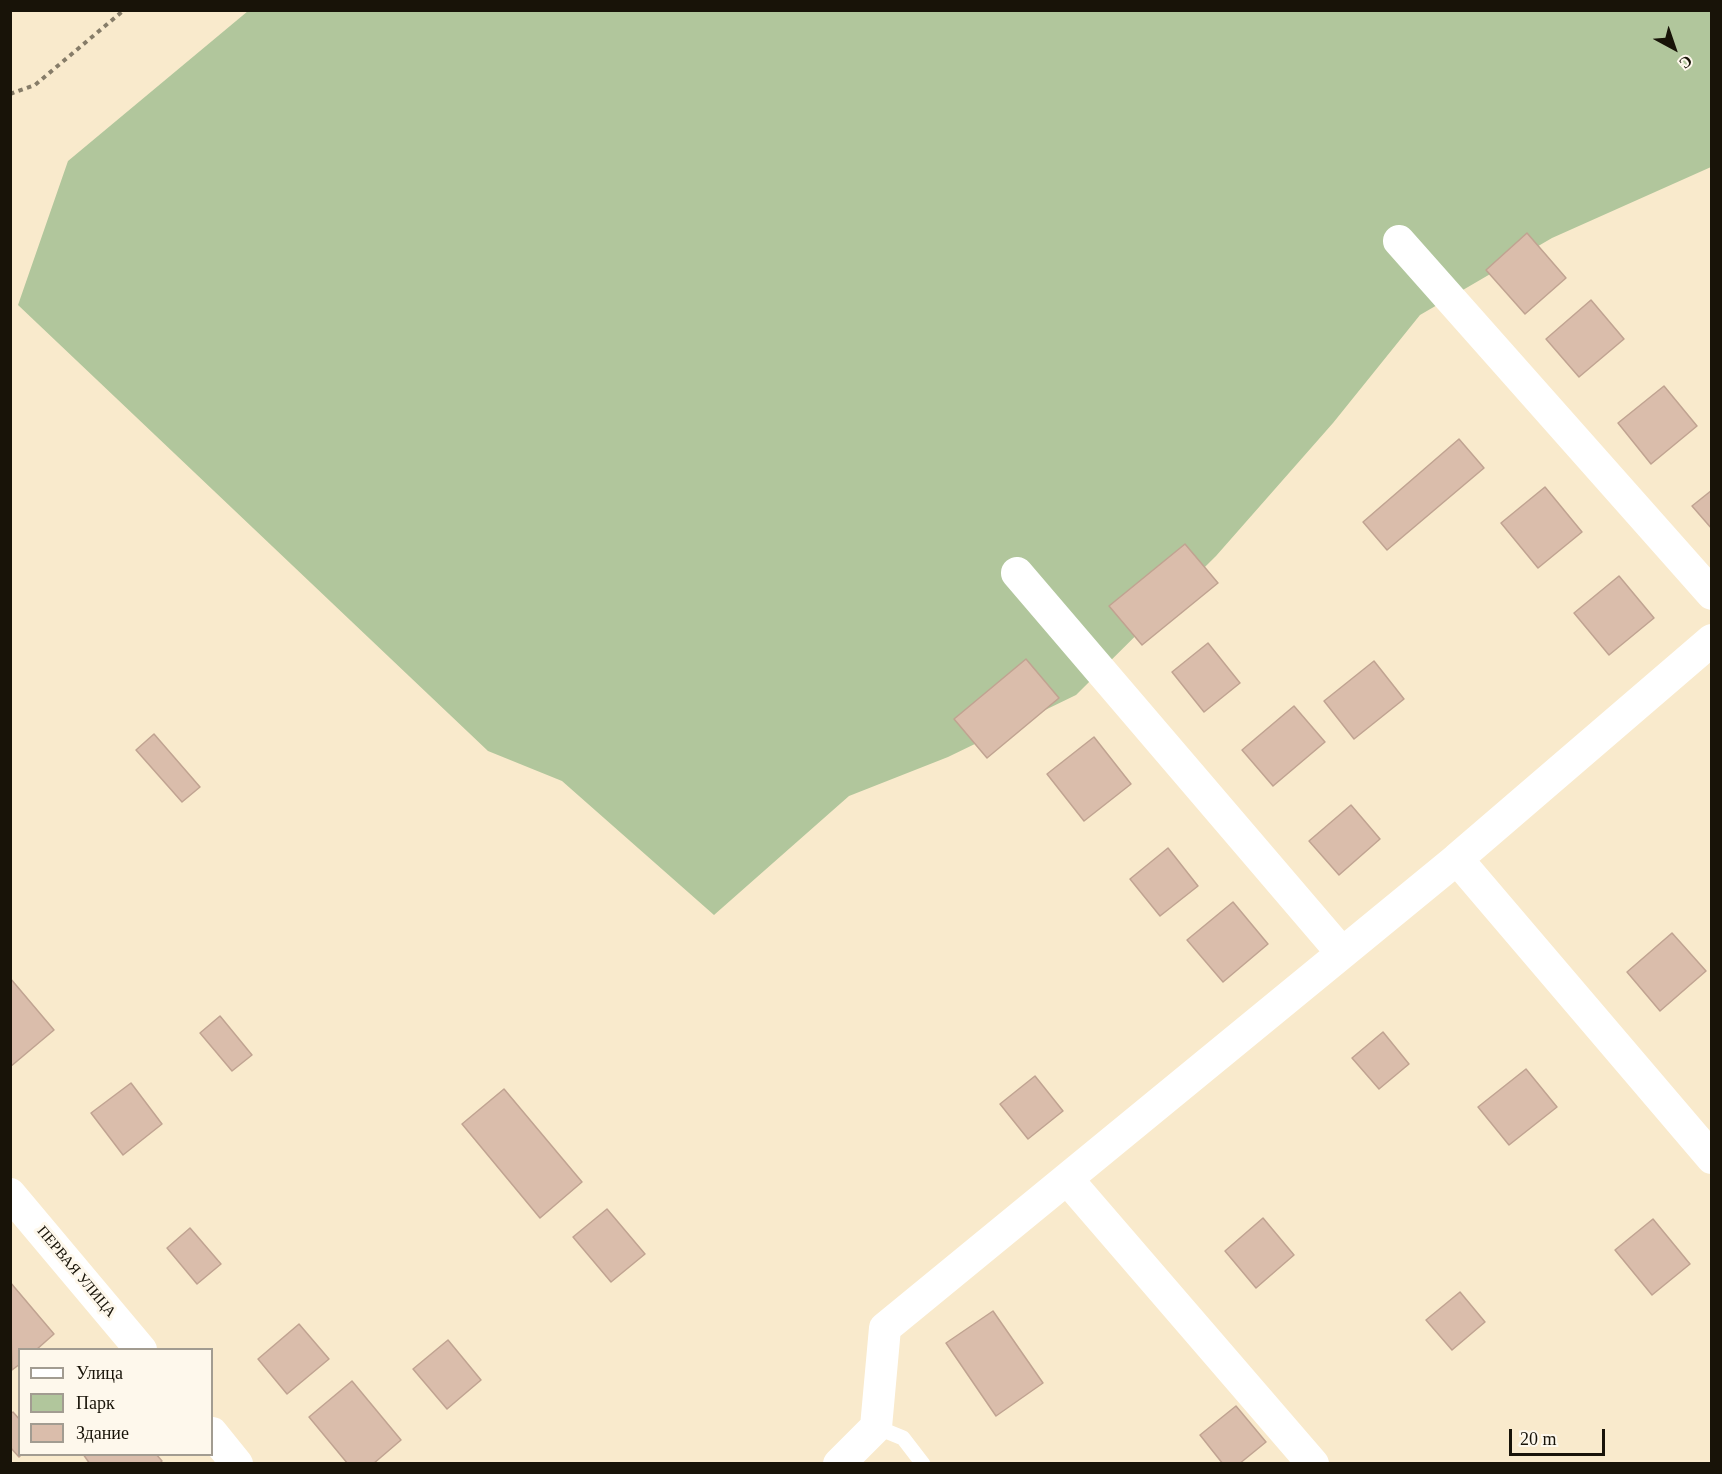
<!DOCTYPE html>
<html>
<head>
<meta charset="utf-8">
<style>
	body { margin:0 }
	#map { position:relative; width:1722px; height:1474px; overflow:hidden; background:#f9eacc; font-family:Georgia,serif }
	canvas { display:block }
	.frame { position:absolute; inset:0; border:12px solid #181308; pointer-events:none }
	.legend { position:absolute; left:18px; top:1348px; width:195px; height:108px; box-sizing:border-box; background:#fef8ec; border:2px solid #a29c91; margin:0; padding:8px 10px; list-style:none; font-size:18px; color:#181308 }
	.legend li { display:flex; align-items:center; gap:12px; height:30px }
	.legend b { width:30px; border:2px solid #a29c91 }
	.north { position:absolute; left:1644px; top:18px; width:60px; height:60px; -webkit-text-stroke:4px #fef8ec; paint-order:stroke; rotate:140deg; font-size:16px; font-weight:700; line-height:24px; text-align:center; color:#181308 }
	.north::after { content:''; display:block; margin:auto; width:21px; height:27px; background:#181308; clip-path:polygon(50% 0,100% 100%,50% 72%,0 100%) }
	.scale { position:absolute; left:1509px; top:1429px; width:96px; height:27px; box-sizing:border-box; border:3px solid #181308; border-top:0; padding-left:8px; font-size:18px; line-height:21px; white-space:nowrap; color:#181308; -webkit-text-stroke:4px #fef8ec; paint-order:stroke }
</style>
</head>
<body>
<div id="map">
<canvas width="1722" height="1474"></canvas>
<div class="frame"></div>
<ul class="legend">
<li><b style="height:8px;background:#fff"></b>Улица</li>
<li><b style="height:16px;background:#b1c69c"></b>Парк</li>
<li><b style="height:16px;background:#dabdab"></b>Здание</li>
</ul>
<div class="north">С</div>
<div class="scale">20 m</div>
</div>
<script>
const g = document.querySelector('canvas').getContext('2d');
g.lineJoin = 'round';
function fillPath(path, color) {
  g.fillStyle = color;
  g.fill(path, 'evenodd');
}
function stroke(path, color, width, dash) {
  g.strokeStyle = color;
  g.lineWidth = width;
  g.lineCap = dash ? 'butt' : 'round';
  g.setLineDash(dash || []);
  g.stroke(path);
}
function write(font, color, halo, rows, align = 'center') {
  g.font = font + ' Georgia,serif';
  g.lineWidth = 6;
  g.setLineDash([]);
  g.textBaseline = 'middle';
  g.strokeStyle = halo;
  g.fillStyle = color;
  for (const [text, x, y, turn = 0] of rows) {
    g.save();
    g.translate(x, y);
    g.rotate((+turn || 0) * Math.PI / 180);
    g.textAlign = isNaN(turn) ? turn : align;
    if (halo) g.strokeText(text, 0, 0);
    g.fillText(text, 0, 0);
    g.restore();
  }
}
fillPath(new Path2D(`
	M248,11H1711V167L1552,238L1420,315L1333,423L1216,556L1076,695L948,757L849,796L714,915L562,781L488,751L18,305L68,161Z`), '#b1c69c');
const building = new Path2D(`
	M1527,233L1566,278L1525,314L1486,270Z
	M1591,300L1624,339L1579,377L1546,339Z
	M1664,386L1697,426L1651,464L1618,423Z
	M1459,439L1484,468L1387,550L1363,522Z
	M1545,487L1582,532L1538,568L1501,523Z
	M1712,490V529L1692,506Z
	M1185,544L1218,583L1142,645L1109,606Z
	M1619,576L1654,618L1609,655L1574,613Z
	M1208,643L1240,683L1204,712L1172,672Z
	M1026,659L1059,698L987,758L954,719Z
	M1374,661L1404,699L1354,739L1324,701Z
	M1294,706L1325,742L1273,786L1242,750Z
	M154,734L200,787L182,802L136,750Z
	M1094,737L1131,784L1084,821L1047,774Z
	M1351,805L1380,839L1339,875L1309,841Z
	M1168,848L1198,886L1160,916L1130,879Z
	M1233,902L1268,944L1223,982L1187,940Z
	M1672,933L1706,971L1660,1011L1627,972Z
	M10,978L54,1030L10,1067Z
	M220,1016L252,1055L232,1071L200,1033Z
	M1383,1032L1409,1064L1379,1089L1352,1058Z
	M1526,1069L1557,1107L1509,1145L1478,1107Z
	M1035,1076L1063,1111L1028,1139L1000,1104Z
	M131,1083L162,1124L123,1155L91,1113Z
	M504,1089L582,1182L540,1218L462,1124Z
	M607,1209L645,1254L611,1282L573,1237Z
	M1263,1218L1294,1255L1256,1288L1225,1251Z
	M1653,1219L1690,1264L1652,1295L1615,1250Z
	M190,1228L221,1264L197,1284L167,1248Z
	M10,1282L54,1334L36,1350H20V1364L12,1370Z
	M1460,1292L1485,1322L1452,1350L1426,1320Z
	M993,1311L1043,1383L996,1416L946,1343Z
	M299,1324L329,1359L287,1394L258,1359Z
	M448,1340L481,1380L447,1409L413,1369Z
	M352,1381L401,1440L373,1464H348L309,1417Z
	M1236,1406L1266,1442L1239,1464H1223L1200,1435Z
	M13,1412L20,1420V1454H22L19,1457L10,1447V1414Z
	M83,1454H156L162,1461L159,1464H90Z`);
fillPath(building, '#dabdab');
stroke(building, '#c0a391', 1.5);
stroke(new Path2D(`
	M10,94L35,85L124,10`), '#867c68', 4, [4.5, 4.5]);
stroke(new Path2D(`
	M876,1427L903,1438L923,1464`), '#fff', 15);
stroke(new Path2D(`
	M1399,241L1712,594
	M1017,573L1342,953
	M1457,859L1712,1158
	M1068,1180L1313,1464
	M10,1194L141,1350
	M212,1433L237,1464
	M839,1464L876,1427L885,1328L1457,859L1712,640`), '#fff', 32);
write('15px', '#181308', '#fef8ec', [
	["ПЕРВАЯ УЛИЦА",76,1272,50]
]);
</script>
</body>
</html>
